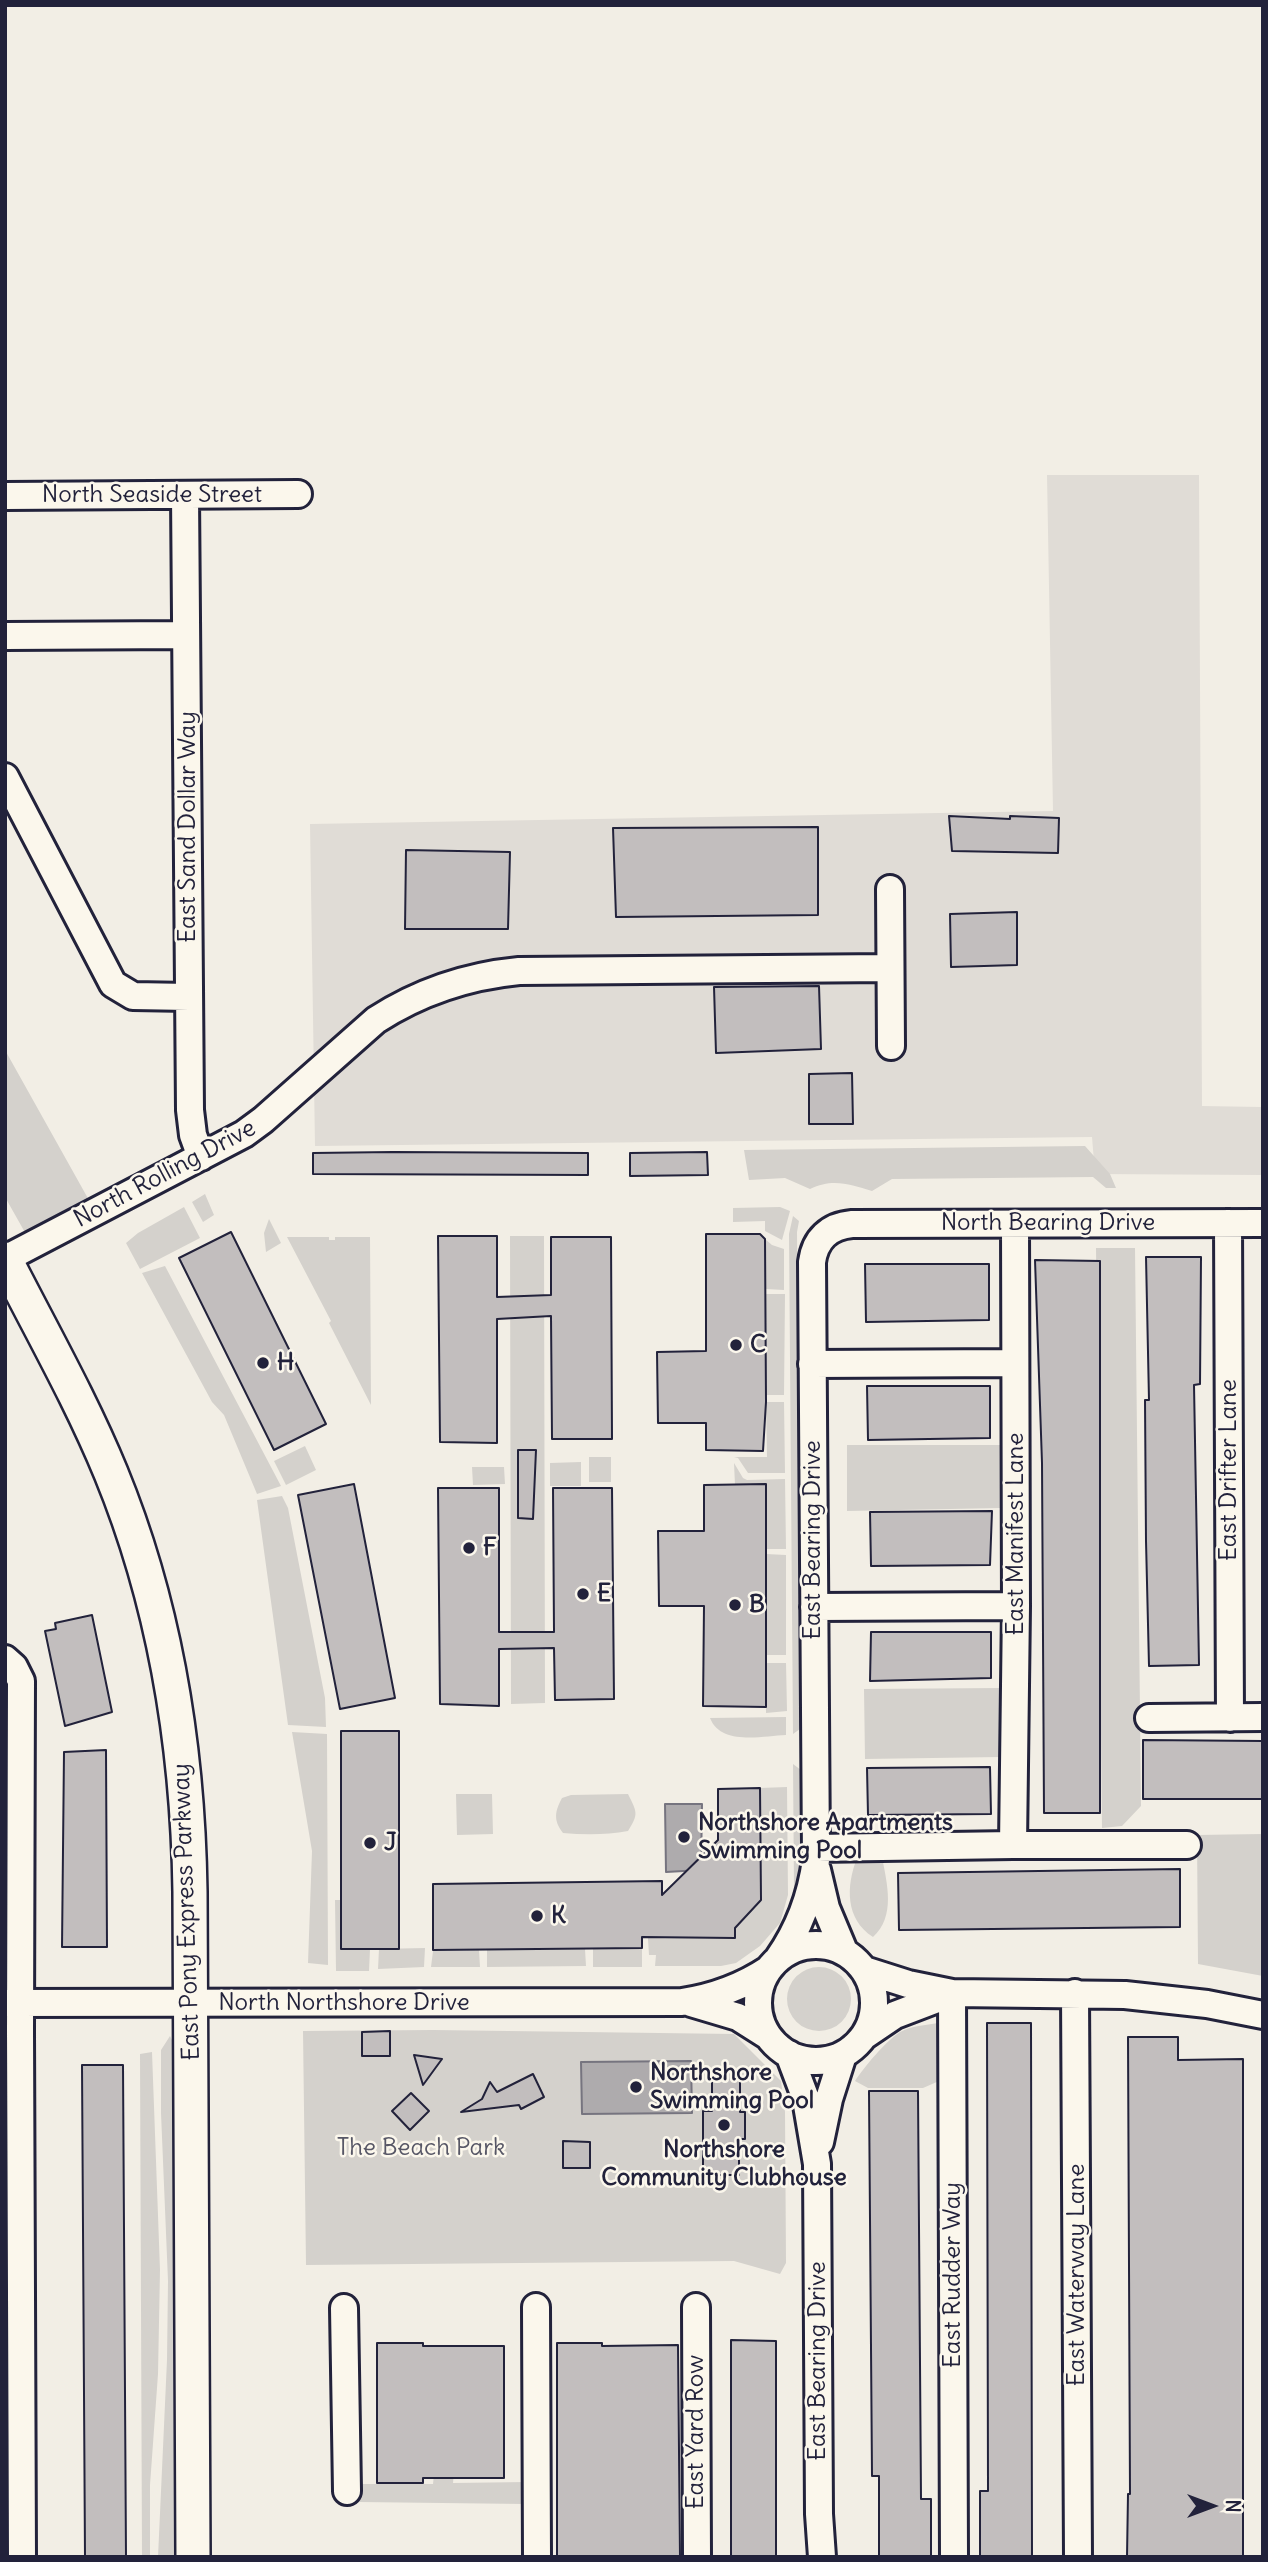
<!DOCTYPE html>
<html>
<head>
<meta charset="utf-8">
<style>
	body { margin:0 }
	#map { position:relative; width:1268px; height:2562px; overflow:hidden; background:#f2eee5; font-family:Delius,sans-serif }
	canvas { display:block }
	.frame { position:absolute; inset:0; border:7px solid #22223b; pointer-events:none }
	.north { position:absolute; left:1177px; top:2471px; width:70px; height:70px; -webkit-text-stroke:5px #fbf7ec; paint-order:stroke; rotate:90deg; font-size:19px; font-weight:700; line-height:28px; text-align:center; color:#22223b }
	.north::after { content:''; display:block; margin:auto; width:24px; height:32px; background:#22223b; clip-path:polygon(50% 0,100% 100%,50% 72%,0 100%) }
</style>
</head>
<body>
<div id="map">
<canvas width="1268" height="2562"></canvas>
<div class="frame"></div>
<div class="north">N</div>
</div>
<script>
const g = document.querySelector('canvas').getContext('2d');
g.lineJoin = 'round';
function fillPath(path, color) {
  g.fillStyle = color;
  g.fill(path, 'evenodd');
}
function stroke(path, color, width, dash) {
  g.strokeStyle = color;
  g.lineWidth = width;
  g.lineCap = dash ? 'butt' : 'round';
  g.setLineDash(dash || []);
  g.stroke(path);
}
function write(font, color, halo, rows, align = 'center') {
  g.font = font + ' Delius,sans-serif';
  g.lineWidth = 5;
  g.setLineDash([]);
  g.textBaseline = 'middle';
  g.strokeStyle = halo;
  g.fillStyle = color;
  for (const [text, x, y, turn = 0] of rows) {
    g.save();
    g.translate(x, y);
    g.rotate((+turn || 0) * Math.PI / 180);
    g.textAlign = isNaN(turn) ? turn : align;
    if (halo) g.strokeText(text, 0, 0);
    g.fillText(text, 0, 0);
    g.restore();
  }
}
fillPath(new Path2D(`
	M1047,475H1199L1202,1106L1261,1107V1175L1095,1174L1092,1137L315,1146L310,824L1053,811Z`), '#e0dcd6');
fillPath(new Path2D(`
	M5,1050L90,1202L27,1236L5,1197Z
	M1085,1146L1110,1174L1116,1188H1106L1093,1177L892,1179L872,1191C850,1184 832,1178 810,1189L785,1178L749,1180L744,1150Z
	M205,1194L214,1215L203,1222L192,1202Z
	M184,1207L200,1238L140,1269L126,1243L138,1233Z
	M780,1207L790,1211L782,1240L765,1231V1221L733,1222V1208Z
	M793,1216L799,1221L797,1232L800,1729L793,1734L789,1234Z
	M269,1219L281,1243L266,1252L264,1233Z
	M510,1236H544L545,1703L511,1704Z
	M287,1237H329V1240H335V1237H370L371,1405L329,1323L331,1321Z
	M765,1239L772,1245L784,1249V1290L766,1289Z
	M1096,1248H1135L1141,1806L1122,1826L1102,1828Z
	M165,1266L281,1486L257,1494L224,1415L212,1402L142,1273Z
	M766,1294H785L784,1395H766Z
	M766,1402H784L785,1473H748L738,1458L734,1457H767Z
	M847,1445H1000L1001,1508L847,1511Z
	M305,1446L316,1470L286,1485L274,1461Z
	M589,1457H611V1482H589Z
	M581,1462V1486H550V1463Z
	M734,1463L743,1478L747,1480L785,1479L786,1549H766V1485H735Z
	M472,1467H504L505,1484L473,1485Z
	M282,1496L288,1508L325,1698L326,1727L288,1725L257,1500Z
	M766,1554L786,1555V1655H766Z
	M766,1663H786L787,1711L766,1713Z
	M1000,1688V1757L865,1759L864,1689Z
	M786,1717V1735C762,1736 721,1746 710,1718Z
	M292,1732L327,1734L328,1965L308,1963L312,1851Z
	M793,1764L801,1770L798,1894L794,1889Z
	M787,1787L788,1895L780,1923L760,1946L736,1963L721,1966H655L656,1955H649L645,1893H661V1937L735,1938V1920L740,1923L761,1900L760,1788Z
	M456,1794H492L493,1834L457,1835Z
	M628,1794C637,1812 639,1814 628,1831C607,1835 585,1835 563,1833C553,1820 555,1811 562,1798L571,1795Z
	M1263,1834V1976L1198,1964L1197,1835Z
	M882,1857C887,1884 896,1916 873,1937C845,1919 846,1886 857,1858Z
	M335,1900H341L370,1949L369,1971H336Z
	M425,1948L424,1967L378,1969L379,1949Z
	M642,1948V1967H593V1949Z
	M585,1949L586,1966L487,1967V1950Z
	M479,1950L480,1967H431L433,1951Z
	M787 1999a32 32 0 1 1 64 0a32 32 0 1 1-64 0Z
	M938,2023L939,2081L923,2088H868L855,2081C865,2066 885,2042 900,2032C911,2026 926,2025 938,2023Z
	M433,2030L734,2034L781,2081L785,2112L786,2263L780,2274L734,2261L306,2265L303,2031Z
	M170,2036L176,2048L179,2557H158L167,2360L168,2281L161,2113V2050Z
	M152,2052L160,2270L158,2374L150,2485V2557H142L140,2054Z
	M454,2472L453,2483L526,2482L525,2504L359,2502L361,2484H433L434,2474Z`), '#d4d1cc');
const water = new Path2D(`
	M665,1804H702L701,1870L666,1872Z
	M691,2061L692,2113L582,2114L581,2062Z`);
fillPath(water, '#aeabad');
stroke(water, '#76747f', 2);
const building = new Path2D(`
	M949,816L1010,819V816L1059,818L1058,853L952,851Z
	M818,827V915L616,917L613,828Z
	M406,850L510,852L508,929H405Z
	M1017,912V965L951,967L950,914Z
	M819,986L821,1049L716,1053L714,987Z
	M852,1073L853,1124H809V1074Z
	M393,1152L588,1153V1175L313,1174V1153Z
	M707,1152L708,1175L630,1176V1153Z
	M231,1232L326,1424L274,1450L179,1258Z
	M706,1234H760L765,1239L766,1402L763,1451L706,1450V1423H658L657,1352L706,1351Z
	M438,1236H497V1297L551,1295V1237H611L612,1439H552L551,1316L497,1319V1443L440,1442Z
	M1146,1257H1201L1200,1384L1194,1385L1199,1665L1149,1666L1146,1541L1145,1400H1149Z
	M1035,1260L1100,1261V1813H1044L1042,1463Z
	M865,1264H989V1320L866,1322Z
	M867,1386H990V1438L868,1440Z
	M518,1450H536L533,1519L518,1518Z
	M354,1484L395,1698L340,1709L298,1495Z
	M766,1484V1707L703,1706L704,1606H659L658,1531H704V1485Z
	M438,1488H499V1632H554L553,1488H612L614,1699L555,1700L554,1648L499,1649V1706L440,1704Z
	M992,1511L990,1565L871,1566L870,1512Z
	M92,1615L112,1712L65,1726L45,1631L56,1629L55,1623Z
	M871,1632H991V1678L870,1681Z
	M341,1731H399V1949H341Z
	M1143,1740L1263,1741V1799H1143Z
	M106,1750L107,1947H62L64,1752Z
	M990,1767L991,1814L868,1815L867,1768Z
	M760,1788L761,1900L735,1928V1938L642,1937V1948L433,1950V1884L662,1881V1895L718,1840V1789Z
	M1180,1869V1927L899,1930L898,1873Z
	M987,2023H1031L1032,2557H980V2491H988Z
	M390,2031V2056H362V2032Z
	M1128,2037H1178V2060L1243,2059V2557H1127L1128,2494H1130Z
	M414,2055L442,2059L423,2085Z
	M82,2065H123L126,2557H85Z
	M712,2071H740V2112H745V2139H739V2175H703V2111H712Z
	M533,2074L544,2097L521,2109L519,2105L461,2112L482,2099L490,2082L497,2092Z
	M869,2091H918L921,2499H931V2557H879V2476H872Z
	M411,2093L429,2111L410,2130L392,2111Z
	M563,2141L590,2142V2168H563Z
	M731,2340L776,2341V2557H731Z
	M377,2343H423V2346H504V2478H423V2483H377Z
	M557,2343H602V2346L678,2345L680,2557H557Z`);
fillPath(building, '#c2bebe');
stroke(building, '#22223b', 2);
const minor = new Path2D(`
	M185,495L190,1110L193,1135L201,1157
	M5,496L298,494
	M5,636L186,635
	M5,777L113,984L133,996L189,997
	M890,889L891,1046
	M1228,1223L1230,1718
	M5,1259L244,1134L263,1120L376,1020C421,991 467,976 519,971L890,968
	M812,1364L1015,1363
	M814,1607L1016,1606
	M5,1659L14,1667L21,1681L20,2030L22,2557
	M1149,1718L1263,1717
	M1013,1845L1016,1606L1015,1224
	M816,1848L1013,1845H1187
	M817,1870L826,1908L844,1951
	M758 2003a58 58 0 1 1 116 0a58 58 0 1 1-116 0Z
	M778,1959C799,1929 811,1897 816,1860L812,1262C815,1239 829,1226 852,1224L1263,1223
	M864,1970L908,1984L952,1993L1125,1995L1207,2004L1263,2015
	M952,1993L954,2557
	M1075,1993L1078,2557
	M5,2003L682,2002C715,1997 742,1987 769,1969
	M691,2003L738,2017L768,2036
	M864,2036L895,2015L950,1994
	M789,2054L806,2099L817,2164L819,2514L822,2557
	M820,2142L829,2099L843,2055
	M536,2307L537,2557
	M696,2307L697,2557
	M344,2308L347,2491`);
const major = new Path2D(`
	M5,1259C41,1330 81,1400 111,1473C166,1607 188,1748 190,1892L193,2557`);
stroke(minor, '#22223b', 32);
stroke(major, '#22223b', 38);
stroke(minor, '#fbf7ec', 26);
stroke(major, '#fbf7ec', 33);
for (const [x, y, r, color] of [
	[736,1345,7,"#22223b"],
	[263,1363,7,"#22223b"],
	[469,1548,7,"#22223b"],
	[583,1594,7,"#22223b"],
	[735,1605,7,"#22223b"],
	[684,1837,7,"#22223b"],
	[370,1843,7,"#22223b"],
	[537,1916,7,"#22223b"],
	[636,2087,7,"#22223b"],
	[724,2125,7,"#22223b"]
]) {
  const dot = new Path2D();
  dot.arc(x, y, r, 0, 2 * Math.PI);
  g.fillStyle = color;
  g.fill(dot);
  stroke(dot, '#fbf7ec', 2.5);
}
write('24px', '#22223b', '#fbf7ec', [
	["North Seaside Street",152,495],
	["East Sand Dollar Way",188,827,-90],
	["North Rolling Drive",165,1174,-28],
	["North Bearing Drive",1048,1223],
	["East Drifter Lane",1229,1470,-90],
	["East Manifest Lane",1016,1534,-90],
	["East Bearing Drive",813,1540,-90],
	["East Pony Express Parkway",187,1912,-92],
	["North Northshore Drive",344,2003],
	["East Rudder Way",953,2275,-90],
	["East Waterway Lane",1077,2275,-90],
	["East Bearing Drive",818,2361,-90],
	["East Yard Row",696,2432,-90]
]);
write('bold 24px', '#22223b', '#fbf7ec', [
	["C",750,1345],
	["H",277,1363],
	["F",483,1548],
	["E",597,1594],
	["B",749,1605],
	["Northshore Apartments",698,1823],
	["Swimming Pool",698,1851],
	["J",384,1843],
	["K",551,1916],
	["Northshore",650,2073],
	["Swimming Pool",650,2101],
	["Northshore",724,2150,"center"],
	["Community Clubhouse",724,2178,"center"]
], 'left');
write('24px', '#575766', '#fbf7ec', [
	["The Beach Park",421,2148]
]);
</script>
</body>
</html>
